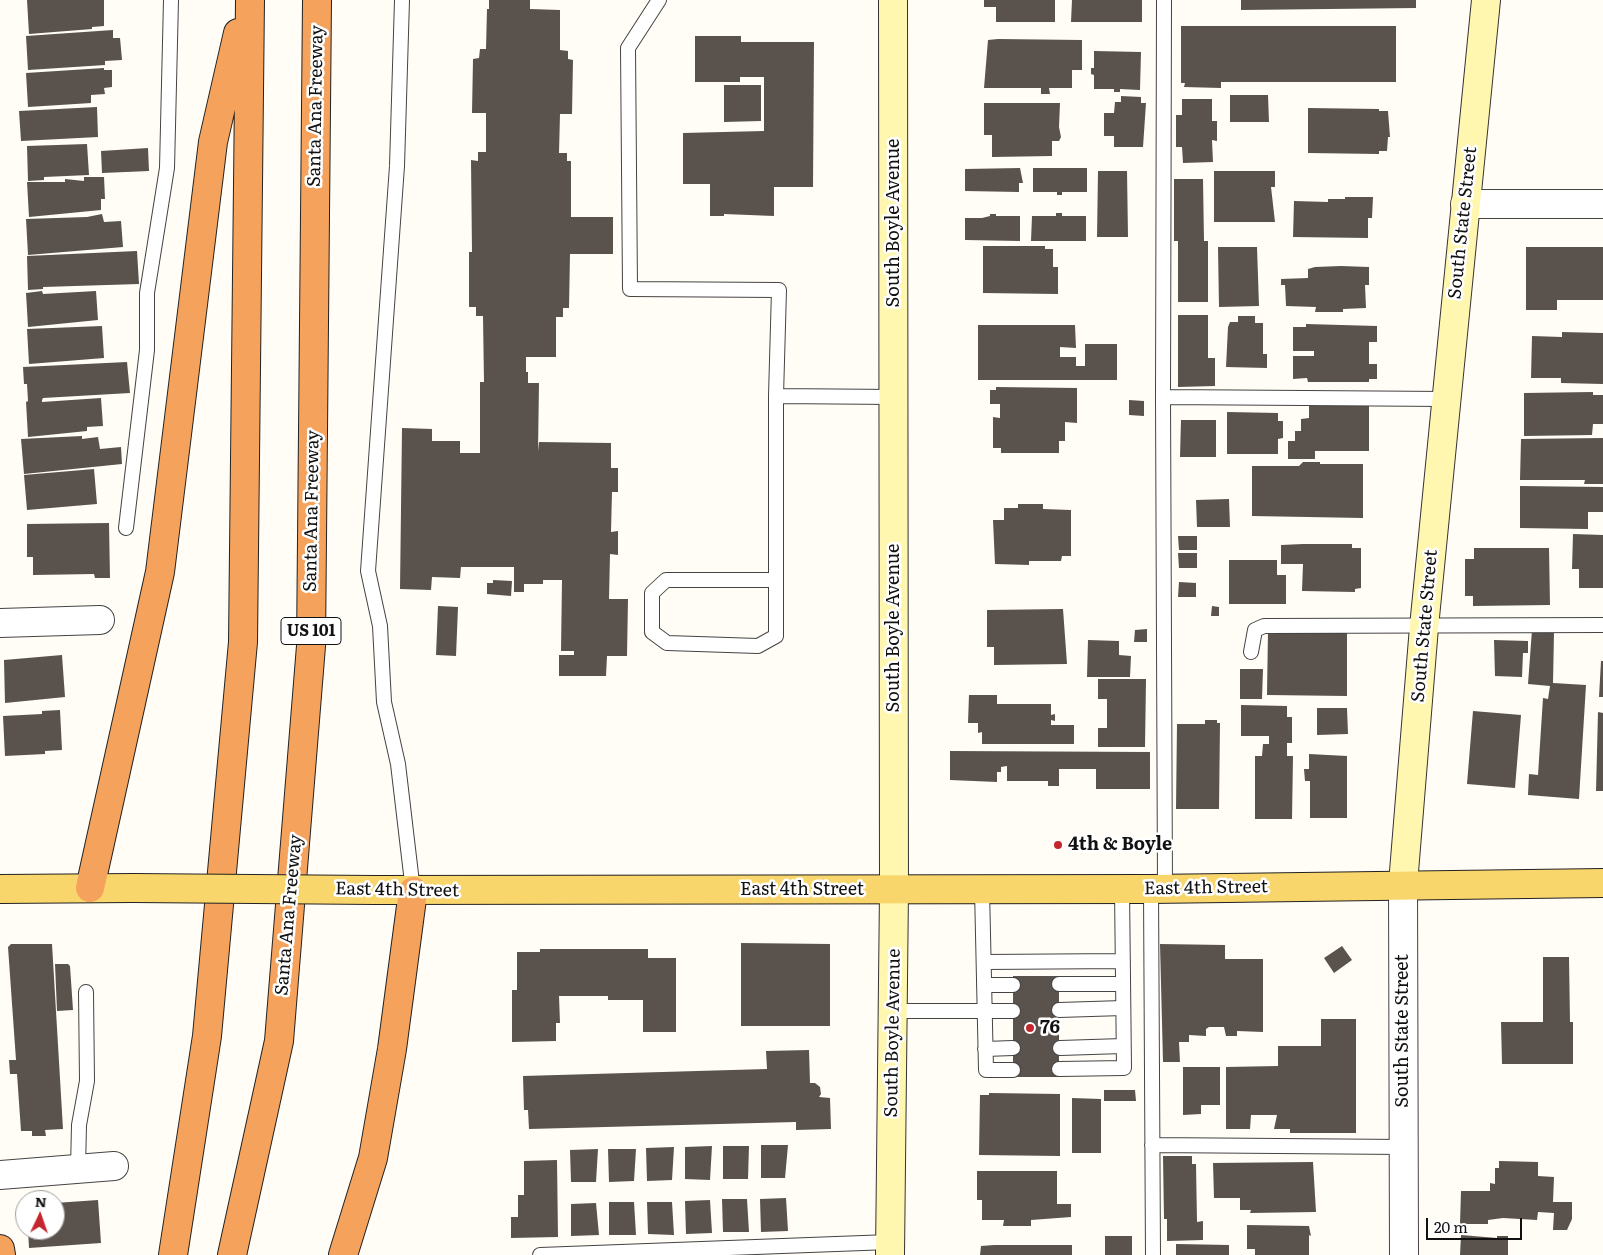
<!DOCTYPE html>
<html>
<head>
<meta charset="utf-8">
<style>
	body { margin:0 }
	#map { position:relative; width:1603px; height:1255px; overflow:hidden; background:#fffdf5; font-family:Literata,serif }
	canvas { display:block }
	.north { position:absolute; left:15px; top:1190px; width:50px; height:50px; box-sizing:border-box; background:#fff; border:1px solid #a0a0a0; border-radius:50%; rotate:3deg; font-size:14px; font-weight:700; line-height:20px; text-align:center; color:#111 }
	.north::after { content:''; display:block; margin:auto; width:18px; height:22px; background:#c4262e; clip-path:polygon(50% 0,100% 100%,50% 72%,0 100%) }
	.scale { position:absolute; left:1426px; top:1218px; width:96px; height:22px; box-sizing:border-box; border:2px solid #111; border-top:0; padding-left:6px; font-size:15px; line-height:18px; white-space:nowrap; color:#111; -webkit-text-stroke:4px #fff; paint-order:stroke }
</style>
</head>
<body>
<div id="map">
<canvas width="1603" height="1255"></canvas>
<div class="north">N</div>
<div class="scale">20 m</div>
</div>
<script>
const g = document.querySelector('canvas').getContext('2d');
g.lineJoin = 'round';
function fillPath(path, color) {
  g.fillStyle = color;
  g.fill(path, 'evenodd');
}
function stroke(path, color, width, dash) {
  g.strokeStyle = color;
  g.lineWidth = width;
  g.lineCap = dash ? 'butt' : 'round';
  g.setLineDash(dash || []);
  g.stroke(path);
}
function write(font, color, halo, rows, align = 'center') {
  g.font = font + ' Literata,serif';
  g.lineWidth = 5;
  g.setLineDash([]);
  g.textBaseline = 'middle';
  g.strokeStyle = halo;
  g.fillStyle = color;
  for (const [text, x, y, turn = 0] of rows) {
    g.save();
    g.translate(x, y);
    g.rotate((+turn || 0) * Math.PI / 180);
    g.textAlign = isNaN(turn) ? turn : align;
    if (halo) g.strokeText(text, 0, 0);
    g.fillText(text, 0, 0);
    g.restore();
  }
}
fillPath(new Path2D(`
	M27,0H104V26L92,27V29L29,34Z
	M489,0H530V9L560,10V50L568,51V59L573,60L572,114H560L559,153H567V161H571V217H613V254H570L569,308H563V317H556V357H526V372H528V383H539L538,451L539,442L611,443V468H618V492H612L611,532L618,531V555L610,554L609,599H628L627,656H607L606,676H559V655H574V651H561L562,580H543V584H524V592H514V567H461L460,578L432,577L431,590L400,589L402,428L432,429V441H460V453H480V382H484L483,316H476V307H469V252H472L471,160L478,161V152H486V113H472L473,59L479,58L480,49H486L487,9H489Z
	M984,0H1055V22H996V7H984Z
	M1072,0H1142V22H1071Z
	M1241,0H1416V8L1241,10Z
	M1181,26H1396V82H1221V88L1184,87L1185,83H1181Z
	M113,30V38H120L122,60L105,61V65L28,70L26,36Z
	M695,36H741V42H814L813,187H774V216L724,214V216H710V184H683V133L764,131V77H740V82H695Z
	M998,39L1082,40V70H1072V88H1049L1050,94H1041V88H984L988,40Z
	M1094,51L1141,52L1140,90L1120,89V92H1114V89H1094V75L1091,74V68H1094Z
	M104,68V70H112V87L104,88L105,94L91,95V103L28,107L26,73Z
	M724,85H761V121L724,122Z
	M1230,95H1268L1269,122H1230Z
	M1121,96L1141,97V103H1146L1143,147H1114V136H1104V113H1114L1115,102H1121Z
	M1182,99H1212V121H1217V141L1212,140L1213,162L1183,163L1182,147H1176V115H1182Z
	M984,103H1060L1059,127L1061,137L1059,141H1052V156L992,157V135H984Z
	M97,107L98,137L21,141L19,111Z
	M1308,108L1379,109V111H1388L1390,137H1388L1387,151H1379V154L1308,153Z
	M87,144L89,175L44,177V180L28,181L27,146Z
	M148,148L149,171L102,173L101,151Z
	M1020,168L1023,183H1019V192L965,191V169Z
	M1033,168H1087V192H1062V195H1057V192H1033Z
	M1098,171H1127L1128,237H1097Z
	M1214,171H1275V187H1271L1275,222H1214Z
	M84,177H104L105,199H101V210L29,217L27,182H65V179L84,181Z
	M1174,179H1203L1204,241H1208V302H1178V241H1174Z
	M1345,197H1373L1372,218H1368V238L1293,237L1294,201L1328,202V199H1345Z
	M1056,213H1062V216H1086V241H1031L1032,216H1056Z
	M102,214L104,222L121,221L123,247L28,255L26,219L87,217Z
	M990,214H996V216H1020V241L965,240V218H982L990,216Z
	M983,246H1045V249H1053V267H1058V294L983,293Z
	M1218,247H1257L1259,306L1219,307Z
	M1526,247H1603V300H1557V310H1526Z
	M137,251L139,284L43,287V289L28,290L27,256Z
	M1341,266L1369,267V285H1365L1366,308L1343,309V312H1315L1316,307L1286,306L1285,285H1281V279L1308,278V269L1315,267Z
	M42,291L43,294L96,291L98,320L28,327L26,293Z
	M1178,315H1208V358H1215V386L1178,387Z
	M1238,316H1255V323H1263V354H1267V368L1226,367L1228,327L1230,322H1238Z
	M1306,324L1377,326V342H1369V364H1377V379H1369V382H1308L1307,378L1293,379V356H1314V351H1293V327H1306Z
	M978,325H1075L1076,348L1060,347V357H1076V366H1085V344H1117V380H978Z
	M102,326L104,358L29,364L27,329Z
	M1562,332L1603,333V384L1561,383V378H1531L1532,336L1562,337Z
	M127,362L130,393L43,398L42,400V402L101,398L103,426L87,427V431L28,437L26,402L28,401L27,384H24L23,367Z
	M996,387L1077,388V423L1065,422V441H1059V453H1001V448H993V417L1000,418V404H990V390H996Z
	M1593,392V395H1603V424H1593L1592,435L1524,436V393Z
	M1129,400L1144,401V416L1129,415Z
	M1309,401H1369V451H1315V459H1288V441H1295V431H1301V419L1309,418Z
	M1227,412L1278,413V421H1283V438L1278,439V454H1227Z
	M1181,420H1216V457H1180Z
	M82,436V439L98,437L100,449L121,447L122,464L24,474L21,439Z
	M1603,438V484H1584L1585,480H1520L1521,439Z
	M1303,462H1320V464H1363V518L1252,516V466H1299Z
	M94,469L97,504L27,510L24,475Z
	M1520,486L1603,487V512H1588V529L1520,528Z
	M1229,499L1230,527H1197L1196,500Z
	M1018,504H1043V509L1071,510V556H1062L1061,561H1029V565L995,564L993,520H1004V508H1018Z
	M109,523L110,578H95L94,574L33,575V557H27V524Z
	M1573,534L1603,535V588H1579V569H1572Z
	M1178,536H1197V550H1179Z
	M1303,544H1352V548H1361V588L1355,589V592L1302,591L1303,564H1281V545Z
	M1474,548H1549L1550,605L1473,606V596H1465V559H1474Z
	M1178,553H1197V568H1179Z
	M1229,560H1277V575H1286V604H1229Z
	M493,580L512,581L511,596L487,594V583H493Z
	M1179,582L1196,583V597H1178Z
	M438,606L458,607L456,656L436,655Z
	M1212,606L1219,607V616H1211Z
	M1063,609L1067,664L994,665V647H987V610Z
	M1147,629V642H1134L1135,630Z
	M1532,630L1554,632L1553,683L1586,685L1579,799L1528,795L1529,774L1538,775L1543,698L1548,699L1550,686L1528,684Z
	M1268,631L1347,632V696L1267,695Z
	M1088,640L1119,641V655L1131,656L1130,677H1087Z
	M1494,640L1528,641V653H1523L1522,677L1495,676Z
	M62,655L65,697L5,703L4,660Z
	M1601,661H1603V697H1599Z
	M1240,669H1263L1262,699H1240Z
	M1098,679H1146L1145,747H1098V728H1107V699H1098Z
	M969,695H997V704H1051V715L1055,714V721L1051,720V725H1074V744H982V732L978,733V723H968Z
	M1241,705L1287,706V717H1292V743H1287V756H1293L1292,819H1255V756H1262L1263,744H1269V736H1241Z
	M1317,708H1347L1348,734L1317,735Z
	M60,710L62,750L45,751V754L5,756L3,716L42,714V711Z
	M1473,711L1521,715L1515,788L1467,784Z
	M1598,712L1603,713V791H1596Z
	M1205,720H1217V723H1220L1219,809H1176L1177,724H1205Z
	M950,751L1150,752V789H1096V769H1059V786H1048V781H1007V766L1001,767V772H997V782L950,780Z
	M1309,754L1347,756V818H1310V781H1305L1304,769H1309Z
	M741,943L830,944V1026H741Z
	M11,944H52L63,1129L45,1130L46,1136H32V1131H21L17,1074H10L9,1060H16L8,947Z
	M1160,944L1225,945V959H1263V1032L1237,1031V1036H1226L1224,1027H1209L1206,1029V1036L1189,1035V1042H1179L1180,1062H1163Z
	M1342,946L1352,960L1334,973L1324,958Z
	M540,949H648V958H676V1032H643V1000H608V996H559L560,1023H556V1041L512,1042V990H517V952H540Z
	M1543,957H1569L1570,1022H1573V1064H1502L1501,1022H1543Z
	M55,964H68L70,966L73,1010L57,1011Z
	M1013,976H1059V1077H1013Z
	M1321,1019H1356V1133H1290V1129H1274L1277,1115H1251L1250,1129H1226V1067L1278,1066V1046H1321Z
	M809,1050L810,1083H815L820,1087L821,1094L819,1097L830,1098L831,1129L796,1130V1122L529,1129L528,1110H524L523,1076L767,1069L766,1051Z
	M1183,1067H1220V1105H1201V1114L1183,1115Z
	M1104,1090H1135L1136,1101H1104Z
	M989,1093L1060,1094V1156L979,1155L980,1095H989Z
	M1072,1098L1101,1099V1153H1072Z
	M761,1145H788L785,1178H761Z
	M712,1146L710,1180L685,1179V1147Z
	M723,1146H749L748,1179H723Z
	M674,1147L672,1180L647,1181L646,1148Z
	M598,1149L596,1182H571L570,1150Z
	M608,1149H636L634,1181L609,1182Z
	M1163,1156H1192V1164H1196L1197,1222L1203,1221V1240L1167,1241V1219H1164Z
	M557,1160L558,1237L511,1238V1217H518V1195H524V1161Z
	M1499,1161L1538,1162V1176L1554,1177L1553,1202H1572V1219L1567,1230H1553L1554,1213L1538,1212L1537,1220L1503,1218L1488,1220V1224H1460L1461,1191H1490V1183L1495,1184V1168H1499Z
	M1313,1162L1316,1212L1250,1213L1251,1210H1240V1198H1214L1213,1163Z
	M977,1171H1057V1204H1071V1217L1031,1220V1226H1003L1004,1220H982V1200H977Z
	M786,1198L788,1231L761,1232L760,1199Z
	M722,1199H747L749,1232H723Z
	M98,1200L101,1243L29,1248L28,1230H55V1203Z
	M710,1200L712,1233L686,1234L685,1201Z
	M609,1202H634L636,1235H609Z
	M647,1202H672L674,1235L648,1234Z
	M596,1203L599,1235L571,1236V1204Z
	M1247,1225L1309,1226L1311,1236L1309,1235V1255H1255V1249H1247Z
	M1461,1235L1497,1238V1236H1508V1255H1460Z
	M1105,1236H1132V1255H1105Z
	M1176,1244L1229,1245V1255H1176Z
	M994,1245H1072V1255H980L981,1246Z`), '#5a524d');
const lane = new Path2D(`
	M402,0L397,166L368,571L380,626L384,702L398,764L413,891
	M659,0L628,48L630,289L779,290L776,396L894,397
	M1164,0L1163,397L1165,888
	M1163,397L1446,399
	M126,528L147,350V293L167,168L171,0
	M774,580H666L652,593V632L667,643L758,646L776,636V396
	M1251,652L1255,630L1264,626L1603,625
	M982,889L986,1070H1013
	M1151,889L1153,1255
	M984,962L1123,961
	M1059,984H1123
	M984,985H1013
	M1059,1010L1123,1008
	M893,1011H1013
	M1060,1048L1123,1046
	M985,1049L1013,1048
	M1059,1069L1124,1068L1122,889
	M1152,1145L1404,1147
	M78,1169L79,1125L87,1081L86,992
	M540,1255L890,1242`);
const street = new Path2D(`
	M1465,204H1603
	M0,623L100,620
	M1403,884L1404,1255
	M0,1175L114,1166`);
const secondary = new Path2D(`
	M1403,884L1424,627L1486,0
	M890,1255L894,890L893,0`);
const primary = new Path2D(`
	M0,889L133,888
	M375,890L1151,889L1603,883`);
const highway = new Path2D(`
	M90,888L160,572L213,142L238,33
	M0,1249L1,1255
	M173,1255L207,1036L243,642L250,0
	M232,1255L279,1041L311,646L317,0
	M343,1255L373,1158L392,1049L413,891`);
stroke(lane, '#444', 16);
stroke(street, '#444', 30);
stroke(secondary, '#333', 30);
stroke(primary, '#222', 30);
stroke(highway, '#222', 30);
stroke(lane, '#fff', 14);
stroke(street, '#fff', 28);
stroke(secondary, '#fff6b0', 28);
stroke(primary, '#f9d66b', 28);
stroke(highway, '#f5a25d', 28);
const primaryBridge = new Path2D(`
	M133,888L375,890`);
stroke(primaryBridge, '#222', 30, []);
stroke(primaryBridge, '#f9d66b', 28);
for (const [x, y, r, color] of [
	[1058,845,5,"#c4262e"],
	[1030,1028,5,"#c4262e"]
]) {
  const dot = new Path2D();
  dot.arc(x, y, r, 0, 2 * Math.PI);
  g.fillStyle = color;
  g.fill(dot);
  stroke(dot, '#fff', 2);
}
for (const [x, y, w] of [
	[311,631,60]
]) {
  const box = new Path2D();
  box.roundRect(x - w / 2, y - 13.5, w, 27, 4);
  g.fillStyle = '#fff';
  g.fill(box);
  stroke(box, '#111', 1);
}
write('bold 16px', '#111', null, [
	["US 101",311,631]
]);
write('18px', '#111', '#fff', [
	["Santa Ana Freeway",316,106,-89],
	["South Boyle Avenue",894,223,-90],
	["South State Street",1463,223,-84],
	["Santa Ana Freeway",312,511,-89],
	["South State Street",1425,626,-85],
	["South Boyle Avenue",894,628,-90],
	["East 4th Street",1206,888,-1],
	["East 4th Street",397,890,1],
	["East 4th Street",802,890],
	["Santa Ana Freeway",289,915,-85],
	["South State Street",1403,1031,-90],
	["South Boyle Avenue",893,1033,-89]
]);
write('bold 18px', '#111', '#fff', [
	["4th & Boyle",1068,845],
	["76",1040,1028]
], 'left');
</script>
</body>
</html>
